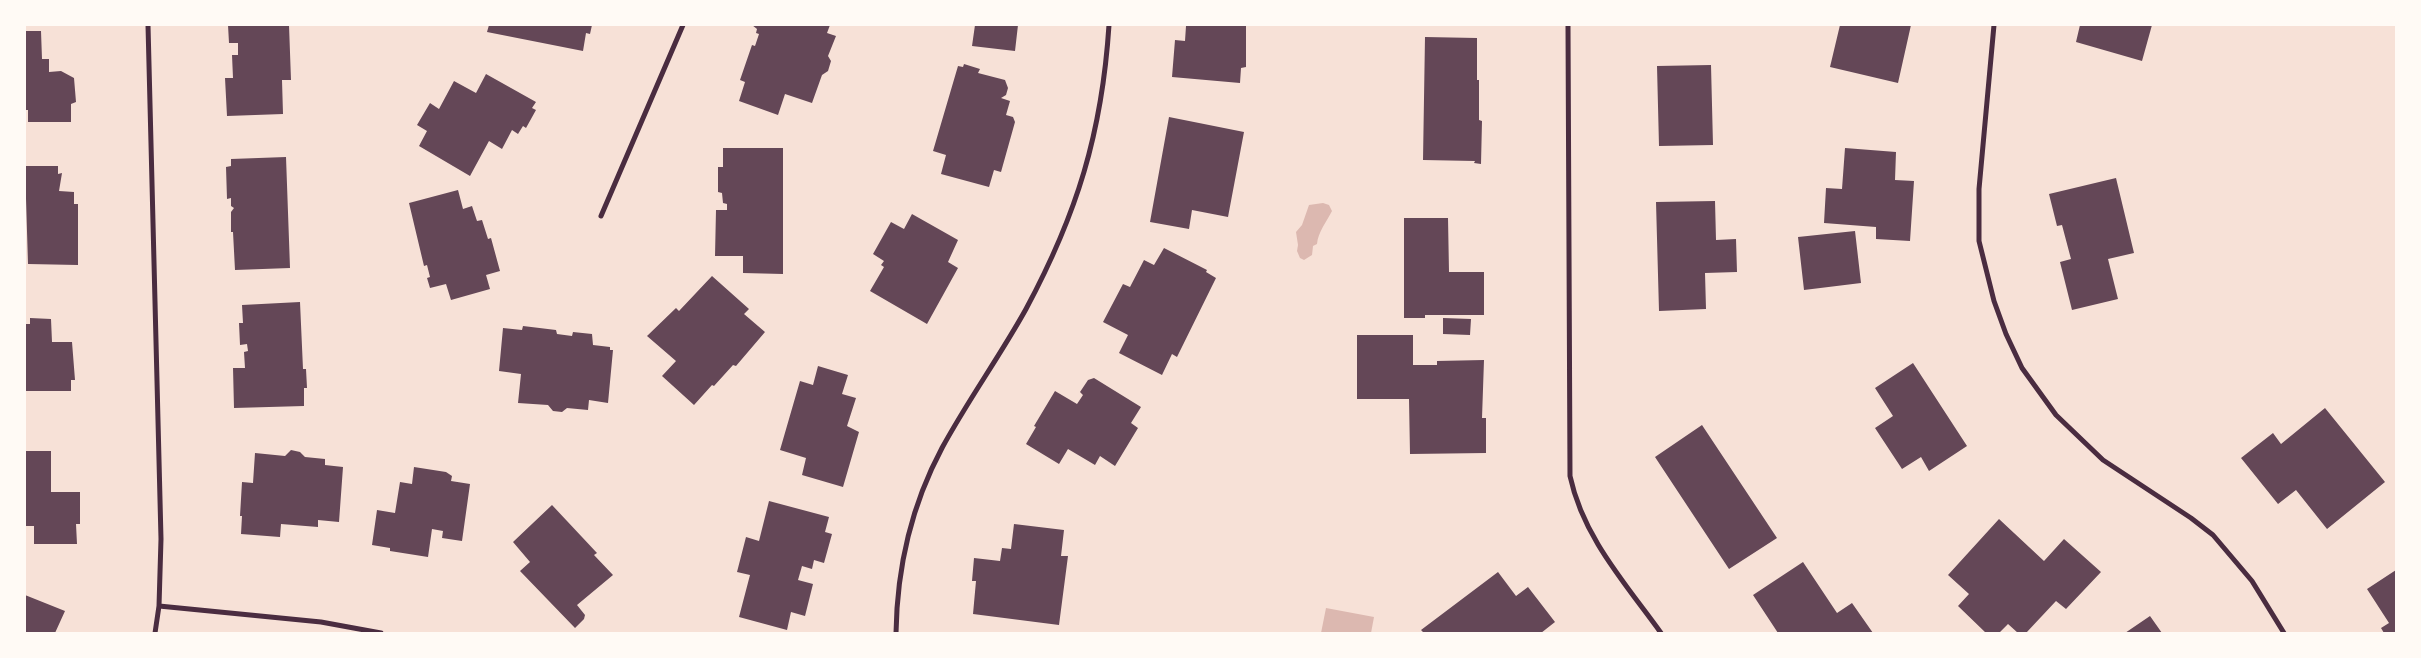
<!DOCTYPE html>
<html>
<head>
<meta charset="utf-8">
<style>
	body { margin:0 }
	#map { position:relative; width:2421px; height:658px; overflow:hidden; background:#f7e1d7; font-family:Merriweather,serif }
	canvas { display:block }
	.frame { position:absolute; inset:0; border:26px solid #fffaf5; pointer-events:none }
</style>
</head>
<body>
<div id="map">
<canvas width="2421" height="658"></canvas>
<div class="frame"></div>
</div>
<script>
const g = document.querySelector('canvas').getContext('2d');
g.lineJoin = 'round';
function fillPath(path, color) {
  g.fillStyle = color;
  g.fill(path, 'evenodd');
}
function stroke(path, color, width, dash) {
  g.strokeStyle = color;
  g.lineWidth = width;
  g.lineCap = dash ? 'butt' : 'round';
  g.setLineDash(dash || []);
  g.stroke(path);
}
fillPath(new Path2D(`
	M1323,203L1329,205L1332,211C1327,221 1318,232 1317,244L1313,246L1312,255L1304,260L1300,258L1297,251L1298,245L1296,232L1302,225L1309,205Z
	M1326,608L1374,617L1371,633H1321Z`), '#dcb8b0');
fillPath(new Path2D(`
	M228,25H289L291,80H282L283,114L227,116L225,78H233L232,55H238V43H229Z
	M489,25H592L590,34L586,33L583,51L487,32Z
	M752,25H830L827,33L836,36L828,56L831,61L828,71L822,75L812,103L785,94L778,115L739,101L745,82L740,80L752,45L755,46L759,34L756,33L757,29Z
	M975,25H1018L1015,51L972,46Z
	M1188,25H1246V67L1241,68L1240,83L1172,77L1175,40L1185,41L1186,26Z
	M1840,25H1911L1898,83L1830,67Z
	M2080,25H2152L2142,61L2076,42Z
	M25,31H41L42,59H49V72L61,71L74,78L76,102L71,104V122H28V110H25Z
	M1425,37L1477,38V80H1479V120L1482,121L1481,164L1474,163L1475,161L1423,160Z
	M964,64L980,69L978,73L1005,80L1008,88L1006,95L1001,98L1010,101L1006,115L1013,117L1015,122L1001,172L994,170L989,187L941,174L946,155L933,151L958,66L963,67Z
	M1711,65L1713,145L1659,146L1657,66Z
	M486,74L536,102L532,108L536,110L526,128L523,126L518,134L512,130L502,149L489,141L470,176L419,146L427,131L417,125L430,103L439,109L454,81L476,93Z
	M1169,117L1244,132L1228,217L1192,210L1189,229L1150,222Z
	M723,148H783V274L743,273V256H715L716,210H727V204L723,203L722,193L718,192V167H723Z
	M1845,148L1896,152L1895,180L1914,181L1910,241L1876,239V227L1824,223L1826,188L1842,189Z
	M286,157L290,268L235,270L233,232H231V212L234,208L231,206V198L227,199L226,167L231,166V159Z
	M25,166H58V174L62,173L59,191L74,192V204H78V265L28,264Z
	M2116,178L2134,253L2108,259L2118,299L2072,310L2060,262L2071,259L2062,225L2057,226L2049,194Z
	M458,190L463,209L472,206L477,221L482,220L488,239L491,238L500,271L486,275L490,289L451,300L446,284L430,288L427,278L430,277L427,265L424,266L409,203Z
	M1715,201L1716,240L1736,239L1737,272L1705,273L1706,309L1659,311L1656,202Z
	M912,214L958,240L948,262L958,268L927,324L870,291L884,267L881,265L884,261L873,254L891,222L904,229Z
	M1404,218H1448L1449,272H1484V315H1425V318H1404Z
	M1855,231L1861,283L1804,290L1798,237Z
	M1164,248L1207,270L1206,272L1216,278L1177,357L1172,354L1162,375L1119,353L1128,335L1103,322L1123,284L1130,287L1144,260L1154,265Z
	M712,276L749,309L744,314L765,332L736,366L733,365L714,386L712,385L694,405L662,376L676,361L647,336L676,308L679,311Z
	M300,302L303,369H306L307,388H304V406L234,408L233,368H245L244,352L248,351L247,344L240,345L239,323H243L242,305Z
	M30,318L51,319L52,342H72L75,380H71V391H25V324H30Z
	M1443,318L1471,319L1470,335L1443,334Z
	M523,326L556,330L557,334L572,336L573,332L592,334L593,345L610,347V350H613L608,403L589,400L588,410L567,408L562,412L553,411L548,405L518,403L521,374L499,371L503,328L522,330Z
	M1357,335H1413V365H1437V361L1484,360L1482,418H1486V453L1410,454L1409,399H1357Z
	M1913,363L1967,446L1929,471L1921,457L1902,469L1875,428L1893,416L1875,388Z
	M818,366L848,375L842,394L856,398L847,426L859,432L843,487L802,475L806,458L780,450L800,381L813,385Z
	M1094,378L1141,407L1131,423L1138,428L1115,466L1100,456L1095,465L1068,449L1059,464L1026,444L1036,427L1034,426L1055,391L1077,404L1083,395L1080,392L1088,380Z
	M2325,408L2385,482L2327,529L2296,490L2278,504L2241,458L2273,433L2281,444Z
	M1702,425L1777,538L1729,569L1655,457Z
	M291,450L300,452L305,457L325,459V465L343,467L339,522L318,520V527L281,524L280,537L241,534L242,516H240L242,482L253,483L255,453L285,456Z
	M25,451H51V492H80V524H76L77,544H34V526H25Z
	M414,467L446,472L452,476L451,481L470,484L462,541L442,538L443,531L432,529L428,557L390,551V548L372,545L377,510L395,513L400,482L412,484Z
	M769,501L829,517L825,532L832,534L824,563L814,560L812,569L802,566L798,580L813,584L805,616L791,612L787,630L739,617L750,575L737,572L746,537L759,541Z
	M552,505L597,553L594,555L613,575L577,605L585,615L584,619L575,628L520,571L530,562L513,542Z
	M1999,519L2044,561L2064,539L2101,572L2066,609L2056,601L2026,633H2018L2008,624L1999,633H1986L1958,606L1969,594L1948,575Z
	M1014,524L1064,530L1061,556H1068L1059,625L973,614L976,581H972L974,558L1000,561L1002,548L1011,549Z
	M1803,562L1837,613L1852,603L1873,633H1778L1753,595Z
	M2396,570V633H2384L2381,628L2389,623L2367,589Z
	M1498,572L1516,596L1528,587L1555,622L1541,633H1424L1421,630Z
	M25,595L65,611L55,633H25Z
	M2150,616L2162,633H2125Z`), '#644757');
stroke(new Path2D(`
	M148,25L161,539L159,606L155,633
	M1568,25L1570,476C1583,537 1625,583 1661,633
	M1994,25L1979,189V241L1994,301L2006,334L2022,368L2056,415L2103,460L2191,518L2213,535L2252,581L2284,633
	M601,216L683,25
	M159,606L321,622L381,633
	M896,633C897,568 911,506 942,448C968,400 1000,356 1026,309C1077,214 1102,133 1109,25`), '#4a2c40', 5);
</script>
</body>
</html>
